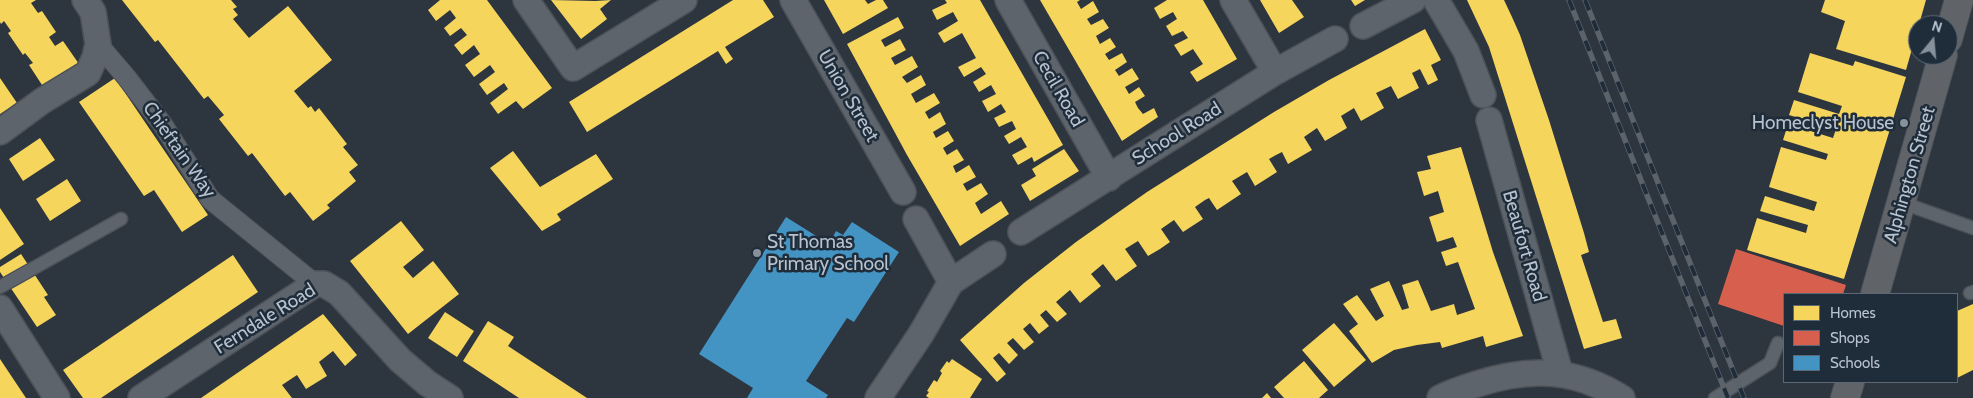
<!DOCTYPE html>
<html>
<head>
<meta charset="utf-8">
<style>
	body { margin:0 }
	#map { position:relative; width:1973px; height:398px; overflow:hidden; background:#2d353e; font-family:Cabin,sans-serif }
	canvas { display:block }
	.legend { position:absolute; left:1783px; top:293px; width:175px; height:90px; box-sizing:border-box; background:#1f2c3a; border:1px solid #5c6875; margin:0; padding:6px 9px; list-style:none; font-size:15px; color:#b8c2ce }
	.legend li { display:flex; align-items:center; gap:10px; height:25px }
	.legend b { width:25px; border:1px solid #5c6875 }
	.north { position:absolute; left:1908px; top:15px; width:50px; height:50px; box-sizing:border-box; background:#1f2c3a; border:1px solid #5c6875; border-radius:50%; rotate:17deg; font-size:14px; font-weight:700; line-height:20px; text-align:center; color:#b8c2ce }
	.north::after { content:''; display:block; margin:auto; width:18px; height:22px; background:#87919c; clip-path:polygon(50% 0,100% 100%,50% 72%,0 100%) }
</style>
</head>
<body>
<div id="map">
<canvas width="1973" height="398"></canvas>
<ul class="legend">
<li><b style="height:14px;background:#f6d55c"></b>Homes</li>
<li><b style="height:14px;background:#d6604d"></b>Shops</li>
<li><b style="height:14px;background:#4393c3"></b>Schools</li>
</ul>
<div class="north">N</div>
</div>
<script>
const g = document.querySelector('canvas').getContext('2d');
g.lineJoin = 'round';
function fillPath(path, color) {
  g.fillStyle = color;
  g.fill(path, 'evenodd');
}
function stroke(path, color, width, dash) {
  g.strokeStyle = color;
  g.lineWidth = width;
  g.lineCap = dash ? 'butt' : 'round';
  g.setLineDash(dash || []);
  g.stroke(path);
}
function write(font, color, halo, rows, align = 'center') {
  g.font = font + ' Cabin,sans-serif';
  g.lineWidth = 5;
  g.setLineDash([]);
  g.textBaseline = 'middle';
  g.strokeStyle = halo;
  g.fillStyle = color;
  for (const [text, x, y, turn = 0] of rows) {
    g.save();
    g.translate(x, y);
    g.rotate((+turn || 0) * Math.PI / 180);
    g.textAlign = isNaN(turn) ? turn : align;
    if (halo) g.strokeText(text, 0, 0);
    g.fillText(text, 0, 0);
    g.restore();
  }
}
fillPath(new Path2D(`
	M0,0H36L31,3L38,13L42,11L56,32L49,37L55,46L63,41L79,64L44,88L29,65L33,63L25,53L23,55L8,33L11,31L4,21L1,24L0,22Z
	M122,0H231L237,7L233,9L238,15L233,19L249,38L288,6L332,60L294,91L308,108L311,106L315,112L319,108L347,144L343,147L358,165L349,172L356,181L327,205L330,208L313,221L290,192L285,196L252,153L248,156L219,119L224,115L208,96L204,99L158,40L155,42Z
	M440,0H487L552,88L523,109L516,101L498,114L490,103L508,89L504,83L487,95L479,84L495,72L490,65L474,77L465,65L480,54L474,45L462,55L454,45L467,35L461,28L450,36L444,28L456,18L450,10L436,21L428,10Z
	M551,0L595,1L611,0L600,9L607,19L581,39Z
	M733,0H763L774,17L725,47L733,59L726,64L718,51L587,132L569,102Z
	M824,0H865L868,4L876,0H883L888,8L843,34Z
	M945,0H980L1063,145L1034,162L1032,157L1018,165L1012,155L1027,147L1021,137L1009,144L1004,136L1016,129L1012,121L999,127L994,118L1006,112L1001,104L988,112L982,101L996,94L991,85L979,92L973,82L986,74L981,67L964,77L958,67L976,58L962,33L944,43L938,33L958,21L953,12L937,20L932,10L947,3Z
	M1040,0H1080L1077,2L1081,9L1093,1L1099,12L1087,19L1091,25L1103,19L1109,28L1096,36L1100,44L1110,38L1116,47L1105,54L1109,60L1122,53L1127,62L1115,70L1119,76L1132,68L1139,79L1125,87L1129,94L1139,87L1145,96L1135,102L1138,108L1143,114L1154,108L1158,117L1122,141Z
	M1167,0H1203L1237,59L1197,82L1190,72L1203,64L1193,49L1181,56L1174,45L1188,38L1183,31L1172,36L1166,26L1177,19L1173,12L1160,19L1154,8Z
	M1260,0H1292L1304,17L1279,33Z
	M1351,0H1365L1355,6Z
	M1467,0H1504L1512,17L1520,35L1549,120L1584,233L1589,252L1581,255L1603,322L1616,319L1622,338L1584,349L1489,47Z
	M1825,0H1926L1906,70L1836,49L1845,21L1821,12Z
	M898,17L904,28L881,40L885,47L900,39L906,50L891,58L895,65L912,56L918,67L902,77L907,83L921,75L926,85L911,94L916,103L934,93L940,103L925,112L929,119L940,112L946,124L933,132L936,138L948,131L954,141L943,148L947,155L957,149L964,160L953,166L956,173L969,165L976,177L963,184L967,191L981,183L988,194L975,203L981,214L1001,201L1009,214L960,246L907,155L847,44Z
	M1425,29L1441,60L1431,65L1438,80L1428,85L1420,69L1412,73L1419,88L1398,99L1391,86L1376,93L1384,108L1361,121L1354,108L1341,116L1347,128L1325,141L1317,128L1304,137L1312,150L1288,164L1282,152L1276,155L1269,159L1277,172L1255,186L1247,172L1232,181L1241,194L1217,210L1209,198L1205,200L1195,207L1203,219L1183,232L1174,220L1161,229L1170,242L1160,249L1148,256L1138,241L1125,249L1137,266L1116,281L1103,264L1091,274L1101,286L1080,303L1070,290L1056,302L1067,314L1057,322L1046,310L1040,315L1049,326L1039,334L1030,323L1023,329L1034,342L1024,350L1013,338L1007,343L1018,355L1009,364L999,353L993,358L1006,374L997,382L960,340L1024,283L1076,242L1147,192L1274,112L1329,80Z
	M1810,53L1853,66L1855,61L1906,77L1844,279L1747,250L1757,218L1806,233L1808,225L1760,211L1765,196L1814,211L1817,202L1769,187L1781,147L1826,160L1828,154L1783,140L1788,124L1833,138L1836,129L1789,115L1794,100L1839,114L1842,106L1798,92Z
	M0,78L17,103L0,114Z
	M115,78L208,215L182,232L154,190L144,196L79,102Z
	M40,138L55,160L23,181L9,159Z
	M1461,147L1493,252L1523,336L1486,347L1483,336L1442,348L1440,342L1417,345L1394,350L1372,363L1349,331L1358,324L1343,304L1357,295L1376,321L1384,316L1370,289L1389,281L1402,310L1409,308L1402,285L1418,280L1431,311L1454,304L1457,315L1475,309L1458,262L1446,266L1441,252L1457,247L1453,237L1437,242L1429,217L1444,212L1438,191L1424,196L1417,172L1431,169L1427,156Z
	M1064,149L1079,171L1030,201L1021,185L1036,176L1032,169Z
	M513,151L540,187L596,154L613,179L557,214L561,220L542,231L490,168Z
	M67,179L81,201L50,221L36,199Z
	M0,208L24,244L0,260Z
	M401,221L424,250L403,267L413,278L433,261L459,294L408,334L350,261Z
	M21,254L48,295L44,297L56,315L37,327L0,272V267Z
	M233,255L258,292L101,398H83L63,370Z
	M1973,304V370L1957,378V311Z
	M445,312L474,331L457,357L428,338Z
	M323,314L357,355L345,366L333,351L319,362L327,376L306,389L297,375L282,385L292,398H201Z
	M488,321L514,337L508,346L587,398H519L463,361Z
	M1334,323L1366,360L1334,387L1302,350Z
	M0,359L26,398H0Z
	M952,359L982,379L970,398H929L926,396L929,392L927,391L934,380L937,382L942,373L940,371L947,361L949,363Z
	M1304,361L1328,390L1319,398H1284L1274,387Z
	M1267,393L1271,398H1262Z`), '#f6d55c');
fillPath(new Path2D(`
	M1736,249L1846,285L1843,294H1784V326L1718,304Z`), '#d6604d');
fillPath(new Path2D(`
	M786,217L829,244L836,231L843,235L852,222L899,252L854,322L847,318L806,381L828,395L826,398H747L753,388L699,354Z`), '#4393c3');
const service = new Path2D(`
	M1903,203L1973,228
	M0,287L121,219
	M1970,293L1973,292
	M1715,398L1770,363L1778,343`);
const pedestrian = new Path2D(`
	M98,44L127,78L163,125L210,199L315,284`);
const minor = new Path2D(`
	M526,0L573,68L684,0
	M793,0L903,192
	M1008,0L1109,178
	M1233,0L1275,72
	M1436,0L1466,51L1483,95
	M1363,26L1413,0
	M1489,120L1560,373
	M0,132L42,101L88,73L95,57L98,44L93,12L85,0
	M916,219L951,282
	M1021,232L1275,72L1335,39
	M0,308L57,398
	M141,398L315,284H324L339,293L400,360L427,383L450,398
	M878,398L921,334L951,282L993,254
	M1440,398C1452,392 1464,388 1477,384C1529,367 1574,368 1622,398`);
const trunk = new Path2D(`
	M1948,39L1959,0
	M1875,294L1943,55
	M1845,398L1850,382`);
stroke(service, '#4c5158', 15);
stroke(pedestrian, '#4c5158', 21);
stroke(minor, '#4c5158', 28);
stroke(trunk, '#4a5159', 30);
stroke(service, '#5e646b', 12);
stroke(pedestrian, '#5e646b', 19);
stroke(minor, '#5e646b', 25);
stroke(trunk, '#606469', 28);
const rail = new Path2D(`
	M1569,0L1728,398
	M1585,0L1744,398`);
stroke(rail, '#5c626a', 5.5);
stroke(rail, '#1f2c3a', 4, [11]);
for (const [x, y, r, color] of [
	[1904,123,5,"#87919c"],
	[757,253,5,"#87919c"]
]) {
  const dot = new Path2D();
  dot.arc(x, y, r, 0, 2 * Math.PI);
  g.fillStyle = color;
  g.fill(dot);
  stroke(dot, '#1f2c3a', 2);
}
write('19px', '#b8c2ce', '#1f2c3a', [
	["Cecil Road",1058,89,60],
	["Union Street",848,96,60],
	["School Road",1177,134,-32],
	["Chieftain Way",179,150,55],
	["Alphington Street",1910,175,-74],
	["Beaufort Road",1524,246,74],
	["Ferndale Road",265,319,-32]
]);
write('19px', '#b8c2ce', '#1f2c3a', [
	["Homeclyst House",1894,123],
	["St Thomas",767,242,"left"],
	["Primary School",767,264,"left"]
], 'right');
</script>
</body>
</html>
